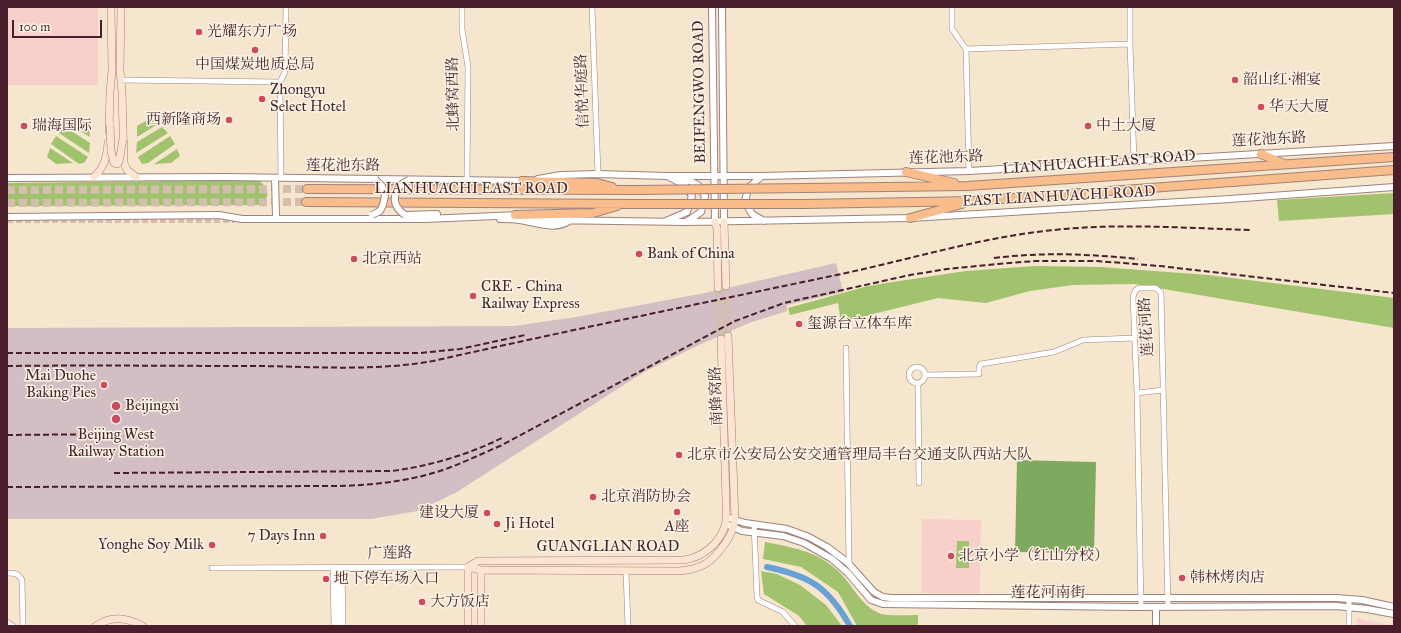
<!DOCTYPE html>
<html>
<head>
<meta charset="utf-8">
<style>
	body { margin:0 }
	#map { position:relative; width:1401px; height:633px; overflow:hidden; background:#f6e6cd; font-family:"IM FELL Great Primer",serif }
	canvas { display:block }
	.frame { position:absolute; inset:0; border:8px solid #4a1f2b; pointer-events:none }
	.scale { position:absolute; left:12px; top:20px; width:90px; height:18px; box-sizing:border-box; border:2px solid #4a1f2b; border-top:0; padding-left:5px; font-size:12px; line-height:14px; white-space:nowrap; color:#4a1f2b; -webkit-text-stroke:3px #fcf5e5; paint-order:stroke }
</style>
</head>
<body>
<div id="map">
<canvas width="1401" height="633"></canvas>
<div class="frame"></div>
<div class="scale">100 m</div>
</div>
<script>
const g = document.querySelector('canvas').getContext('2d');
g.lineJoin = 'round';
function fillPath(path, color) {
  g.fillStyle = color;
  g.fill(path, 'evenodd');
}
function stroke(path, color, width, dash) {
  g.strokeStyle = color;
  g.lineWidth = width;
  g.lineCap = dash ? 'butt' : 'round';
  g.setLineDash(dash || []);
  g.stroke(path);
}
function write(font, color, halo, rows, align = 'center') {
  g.font = font + ' "IM FELL Great Primer","Noto Serif SC",serif';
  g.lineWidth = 3;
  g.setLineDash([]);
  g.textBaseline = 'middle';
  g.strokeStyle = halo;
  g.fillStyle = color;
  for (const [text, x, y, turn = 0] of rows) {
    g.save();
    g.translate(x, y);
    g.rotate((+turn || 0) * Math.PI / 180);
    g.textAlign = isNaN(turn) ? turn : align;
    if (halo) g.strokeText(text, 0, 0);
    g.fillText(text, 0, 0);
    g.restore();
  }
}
fillPath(new Path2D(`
	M7,7H98V85H7Z
	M922,519L981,520L980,593H921Z
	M1357,618L1393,626H1357Z`), '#f7d0cc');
fillPath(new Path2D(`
	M836,263L843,292L787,305V311L749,323L699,345L644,372L457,492L418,511L371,519H7V328L514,326L576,317L705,293Z`), '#d2bec3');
fillPath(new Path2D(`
	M77,118L89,127L90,137L69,124Z
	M151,118L158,124L137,137V126Z
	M65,127L90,143L89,153L59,133Z
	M162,127L168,133L136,153L137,142Z
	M56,136L88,157L84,163L79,164L51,144Z
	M170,136L175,144L148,163L142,164L138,157Z
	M50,148L73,163L56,164L47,157Z
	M177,149L180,156L171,163L154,164Z
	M258,180C269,187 272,199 258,205L7,206V183Z
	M1394,193V214L1279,221L1277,200Z
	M1035,266L1101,267L1208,275L1394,298V328L1134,284L1073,285L1030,291L986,303L938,298L877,313L841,323L838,303L790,315L788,308L868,286L893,282L966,271Z
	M957,541H969V568H956Z
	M765,542C793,548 814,550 836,569C852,583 860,606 881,614C888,616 909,615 918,615V626H857L838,592L801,567L763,559Z
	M761,571L777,574L800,585L826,605L842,626H807L799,616L764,594Z`), '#a1c36d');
fillPath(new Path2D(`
	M1017,460L1096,462L1094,553L1015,552Z`), '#80a960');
stroke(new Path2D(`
	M767,567C810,576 828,587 850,626`), '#67a2d7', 6);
stroke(new Path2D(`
	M7,220H235`), '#d4bead', 6, [6, 3]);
stroke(new Path2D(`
	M726,286L728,336
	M718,288L721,339`), '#d4bead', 7, [7, 3.5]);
stroke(new Path2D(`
	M7,190L307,189
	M7,203L306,202`), '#d4bead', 8, [8, 4]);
const minor = new Path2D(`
	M462,7V29L468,67L467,180
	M592,7L598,174
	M952,7V29L966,49
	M1130,7V44L1134,162
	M121,80L280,82
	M969,171L966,49L1130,44
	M281,178L280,82L285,72L286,7
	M846,348L849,565
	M909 375a8 8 0 1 1 16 0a8 8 0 1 1-16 0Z
	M926,375L979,374V367L981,364L1054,352L1083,340L1134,338
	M918,384L919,483
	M1137,393L1163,390
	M754,524L757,596L758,600L783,612L795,626
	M212,568L468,567
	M333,568L334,626
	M337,568L339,626
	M342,568L343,626
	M626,571L628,626
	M7,573C14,573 18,573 22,580L23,626
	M1141,607L1137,393L1133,297L1135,291L1139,288H1156L1161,293L1168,607
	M7,622L13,626
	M1349,626V599`);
const tertiary = new Path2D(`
	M712,7L715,222
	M722,7L724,222
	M762,176L748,188L745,202L752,214L764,221
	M681,177L698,185L705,196L701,212L686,222
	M7,178L226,177L525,181
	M275,178L276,216
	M538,179L561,175L598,174L667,176H762L969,171L1394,146
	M408,215L437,214
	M7,217L219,215L242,219H425L519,215
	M528,217L545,220L686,222L910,218L1230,199L1394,187
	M500,219C506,219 513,219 519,220C536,222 553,231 569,221
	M666,221L687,212L692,196L685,185L669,177
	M726,517L745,523L787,529L809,537L827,547L847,562L874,592L883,597L891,598H1336L1362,600L1394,607
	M726,524L742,531L783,536L804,543L832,559L848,573L871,600L883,604L1136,607L1336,606L1367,609L1394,614
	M1156,607V626`);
const secondary = new Path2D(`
	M121,7L120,70L122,92L124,163L127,170L136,177
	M109,131L110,92L112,71L111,7
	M94,177C104,168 107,157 108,143
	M715,222L717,229L718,288
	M724,222L726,286
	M468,567L481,570L679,571C702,569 711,563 724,545C730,537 734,530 735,519L728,336
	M468,567L478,561L684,560C703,557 719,544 725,526C727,518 726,508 726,500L721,339
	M468,567V626
	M481,570V626
	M96,626C111,615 128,618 143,626`);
const trunk = new Path2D(`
	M1261,154L1284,164
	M906,172L954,183
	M522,181L597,183L612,187
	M805,188L967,186L1394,157
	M307,189L636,190
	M306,202L636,204
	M805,204L974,201L1394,170
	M515,215L593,213L617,206
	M910,218L962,204`);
stroke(minor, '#a0827c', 6);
stroke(tertiary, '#a0827c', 8);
stroke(secondary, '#a0827c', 8);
stroke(trunk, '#a0827c', 10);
stroke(minor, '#fff', 5);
stroke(tertiary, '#fff', 6);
stroke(secondary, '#fde4d0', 7);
stroke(trunk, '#f9bc8a', 8);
stroke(new Path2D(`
	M994,258C1042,252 1090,254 1138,259
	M7,353H420L460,349L525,335
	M7,366C92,365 177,366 261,366C319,367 377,371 433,361C570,330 708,302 846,273C915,258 983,237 1054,230C1119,223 1185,228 1250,230
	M7,435L120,434
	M114,473L392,471C430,466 467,455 502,438
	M7,487L340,486C374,485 410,481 443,470C463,463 481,454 500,446L735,321L784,303L910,275L947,269L998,264L1035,261H1097L1160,266L1394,293`), '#4a1f2b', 2, [6, 3]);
const tertiaryBridge = new Path2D(`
	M372,215L380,211L383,205L385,196L382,186L375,179
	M405,215C389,204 393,187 409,180`);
const secondaryBridge = new Path2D(`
	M110,125L111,151L114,163L117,164L119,162L123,139`);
const trunkBridge = new Path2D(`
	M636,190L805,188
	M636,204H805`);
stroke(tertiaryBridge, '#a0827c', 8, []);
stroke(secondaryBridge, '#a0827c', 8, []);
stroke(trunkBridge, '#a0827c', 10, []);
stroke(tertiaryBridge, '#fff', 6);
stroke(secondaryBridge, '#fde4d0', 7);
stroke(trunkBridge, '#f9bc8a', 8);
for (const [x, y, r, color] of [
	[199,32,4,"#d1495b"],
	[255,50,4,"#d1495b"],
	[1235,80,4,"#d1495b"],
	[262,99,4,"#d1495b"],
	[1261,107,4,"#d1495b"],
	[229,120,4,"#d1495b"],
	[24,126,4,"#d1495b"],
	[1088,126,4,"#d1495b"],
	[639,254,4,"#d1495b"],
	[354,259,4,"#d1495b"],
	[473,296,4,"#d1495b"],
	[799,324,4,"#d1495b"],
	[104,385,4,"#d1495b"],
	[116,406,5,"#d1495b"],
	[116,419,5,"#d1495b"],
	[679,455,4,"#d1495b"],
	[593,497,4,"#d1495b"],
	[677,512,4,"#d1495b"],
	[487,513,4,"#d1495b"],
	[497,524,4,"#d1495b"],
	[323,536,4,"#d1495b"],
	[212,545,4,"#d1495b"],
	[951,556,4,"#d1495b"],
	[1182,578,4,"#d1495b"],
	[326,579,4,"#d1495b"],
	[422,602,4,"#d1495b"]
]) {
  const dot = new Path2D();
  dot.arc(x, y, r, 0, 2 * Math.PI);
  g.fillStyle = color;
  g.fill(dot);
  stroke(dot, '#fcf5e5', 1.5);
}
write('15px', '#4a1f2b', '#fcf5e5', [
	["光耀东方广场",207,32],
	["中国煤炭地质总局",255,65,"center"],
	["韶山红·湘宴",1243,80],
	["Zhongyu",270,90],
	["Select Hotel",270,107],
	["华天大厦",1269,107],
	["西新隆商场",221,120,"right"],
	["瑞海国际",32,126],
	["中土大厦",1096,126],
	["Bank of China",647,254],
	["北京西站",362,259],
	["CRE - China",481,287],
	["Railway Express",481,304],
	["玺源台立体车库",807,324],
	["Mai Duohe",96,376,"right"],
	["Baking Pies",96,393,"right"],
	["Beijingxi",125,406],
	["Beijing West",116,435,"center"],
	["Railway Station",116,452,"center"],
	["北京市公安局公安交通管理局丰台交通支队西站大队",687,455],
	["北京消防协会",601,497],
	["建设大厦",479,513,"right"],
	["Ji Hotel",505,524],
	["A座",677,527,"center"],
	["7 Days Inn",315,536,"right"],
	["Yonghe Soy Milk",204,545,"right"],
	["北京小学（红山分校）",959,556],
	["韩林烤肉店",1190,578],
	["地下停车场入口",334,579],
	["大方饭店",430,602]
], 'left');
write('15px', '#4a1f2b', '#fcf5e5', [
	["信悦华庭路",583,91,-92],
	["BEIFENGWO ROAD",700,92,-91],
	["北蜂窝西路",454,94,-91],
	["莲花池东路",1269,140,-3],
	["莲花池东路",946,158,-2],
	["LIANHUACHI EAST ROAD",1099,163,-4],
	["莲花池东路",343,166],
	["LIANHUACHI EAST ROAD",471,189],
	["EAST LIANHUACHI ROAD",1059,197,-3],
	["莲花河路",1147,327,-94],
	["南蜂窝路",717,396,-92],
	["GUANGLIAN ROAD",608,547],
	["广莲路",390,554,-1],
	["莲花河南街",1048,593]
]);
</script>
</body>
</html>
